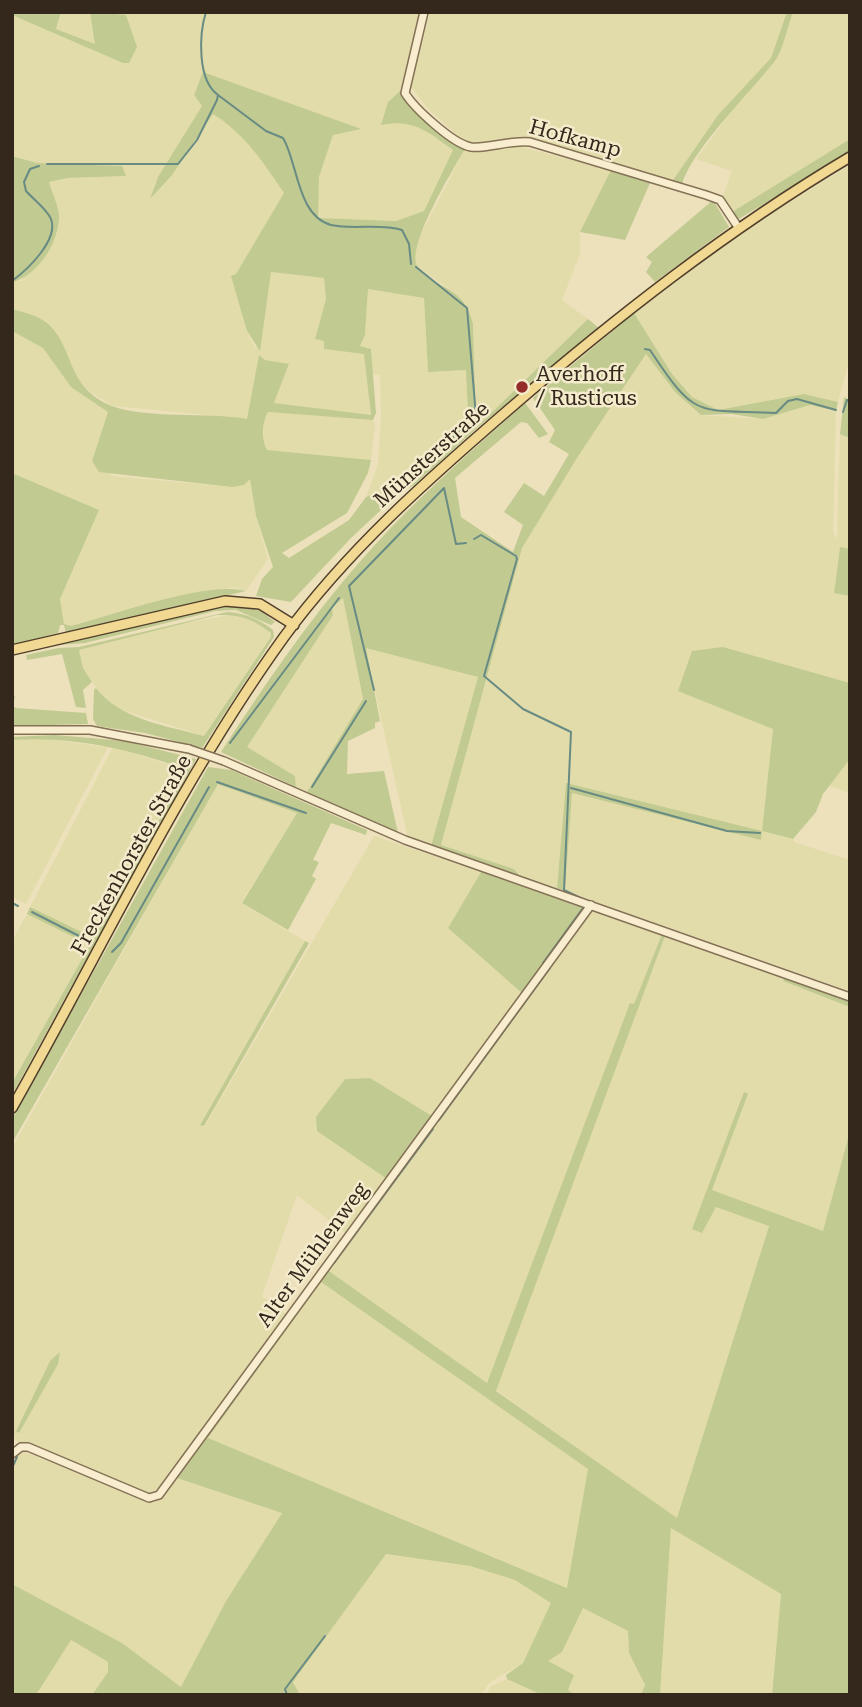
<!DOCTYPE html>
<html>
<head>
<meta charset="utf-8">
<style>
	body { margin:0 }
	#map { position:relative; width:862px; height:1707px; overflow:hidden; background:#ede1bc; font-family:"Roboto Serif",serif }
	canvas { display:block }
	.frame { position:absolute; inset:0; border:14px solid #33281b; pointer-events:none }
</style>
</head>
<body>
<div id="map">
<canvas width="862" height="1707"></canvas>
<div class="frame"></div>
</div>
<script>
const g = document.querySelector('canvas').getContext('2d');
g.lineJoin = 'round';
function fillPath(path, color) {
  g.fillStyle = color;
  g.fill(path, 'evenodd');
}
function stroke(path, color, width, dash) {
  g.strokeStyle = color;
  g.lineWidth = width;
  g.lineCap = dash ? 'butt' : 'round';
  g.setLineDash(dash || []);
  g.stroke(path);
}
function write(font, color, halo, rows, align = 'center') {
  g.font = font + ' "Roboto Serif",serif';
  g.lineWidth = 5;
  g.setLineDash([]);
  g.textBaseline = 'middle';
  g.strokeStyle = halo;
  g.fillStyle = color;
  for (const [text, x, y, turn = 0] of rows) {
    g.save();
    g.translate(x, y);
    g.rotate((+turn || 0) * Math.PI / 180);
    g.textAlign = isNaN(turn) ? turn : align;
    if (halo) g.strokeText(text, 0, 0);
    g.fillText(text, 0, 0);
    g.restore();
  }
}
fillPath(new Path2D(`
	M61,12H421L400,91L388,102L382,124L401,120L430,133L453,150L424,211L396,221L317,218L319,177L333,135L359,129L203,72L194,94L202,106L151,190L189,151L213,113L234,128L262,159L284,193L236,275L247,332L256,349L271,272L324,278L326,299L315,339L324,341V349L365,354L371,416L274,403L289,365L265,360L260,355L248,419L113,406L89,391L72,372L46,321L12,309V283L22,280L49,182L68,178L126,176L121,166L37,163L12,156V15L123,63L95,44L56,29Z
	M430,12H787L771,58L718,115L671,183L520,137L474,144L463,140L430,111L411,87Z
	M793,12H850V139L732,212L723,196L732,171L696,159L742,97L779,56Z
	M513,145L611,170L580,232V254L562,300L588,319L476,429L473,324L456,294L417,267L414,256L421,234L465,149Z
	M850,165V357L838,402L804,394L718,410L692,397L672,374L634,313L740,233Z
	M368,289L424,298L428,372L467,370L468,412L414,486L408,483L366,497L378,464L381,416L380,375H373L371,349L360,347L365,335Z
	M12,331L43,348L71,387L108,412L92,461L113,476L232,487L244,485L250,478L256,516L268,559L246,591L234,587L71,626L64,624L60,599L99,510L12,473Z
	M647,353L676,393L701,415L763,419L810,405L836,411L833,531L837,540L840,434L850,438V549L840,548L834,592L850,596V683L723,647L773,729L762,831L793,839L794,842L850,860V991L565,891L572,793L761,840L762,832L566,783L557,888L520,876L514,869L441,846L522,548L577,458Z
	M268,412L373,420L375,425L371,460L267,450L263,443L264,418Z
	M343,598L363,700L307,792L296,787L295,776L246,747L332,615L331,609Z
	M236,614L250,618L271,633V637L204,736L119,709L102,696L83,668L79,650L179,624Z
	M365,647L478,677L431,846L408,838Z
	M41,738L108,747L26,904L12,897V740Z
	M113,747L187,770L94,939L30,907Z
	M850,759V793L829,786Z
	M218,783L297,813L241,903L305,941L200,1124L205,1126L374,836L481,872L448,928L523,994L432,1116L370,1078L345,1079L317,1117V1131L387,1179L347,1234L297,1195L262,1296L288,1315L158,1491L148,1495L20,1445L12,1435V1148ZM50,1361L58,1364L16,1431V1430Z
	M591,908L662,934L634,1005L630,1004L487,1383L326,1269Z
	M27,914L90,945L12,1083V941Z
	M665,936L785,977L783,981L850,1007V1131L823,1232L712,1190L748,1095L692,1229L702,1232L716,1207L769,1225L677,1519L496,1390Z
	M321,1282L588,1469L568,1588L208,1438Z
	M25,1452L155,1503L174,1477L282,1513L226,1601L181,1687L122,1643L12,1584V1461L16,1454Z
	M671,1528L781,1594L772,1695H660Z
	M385,1554L469,1566L515,1580L552,1603L523,1663L489,1683L481,1695H300L293,1682Z
	M583,1608L628,1631L629,1653L645,1686L641,1695H575L568,1691L547,1661L562,1652Z
	M70,1640L108,1662V1672L92,1695H36Z
	M507,1679L542,1695H486L491,1686Z`), '#e2dcaa');
fillPath(new Path2D(`
	M12,12H61L56,29L95,44L90,12L126,15L137,47L129,63H123L12,15Z
	M787,12H793C789,23 782,51 777,58C754,89 690,151 682,185L671,183L718,115L771,58Z
	M203,72L361,129L333,135L319,177L318,218L396,221L424,211L453,150C429,132 412,118 381,125L388,102L400,91L410,108L465,149C454,168 404,249 418,267C436,291 464,284 473,324L476,428L588,319L599,328L476,429L414,485L397,495L351,538L291,602L256,596L262,579L273,567L256,516L250,479L244,485L232,487L99,472L92,461L108,412L71,387L43,348L12,331V309C23,312 39,316 47,323C75,347 65,387 112,406C146,419 208,412 247,419L259,355L265,360L289,364L274,403L371,415L364,354L324,349V341L315,339L326,299L324,278L271,272L260,351L247,331L231,276L236,274L284,193C264,163 244,133 213,114L172,175L150,199L158,177L202,106L194,95ZM368,289L424,298L428,372L466,370L468,412C452,439 418,451 413,485L408,483L366,497L349,520L289,558L282,553L347,513L368,473L371,460L267,450C261,440 262,422 268,412L373,420L376,413L371,349L360,346L365,335Z
	M850,139V152L737,220L732,212Z
	M12,156L37,163L122,166L126,176L68,178L49,182C52,193 60,209 59,220C56,247 38,274 12,283Z
	M611,170L650,183L625,240L580,232Z
	M713,200L729,227L655,282L646,272L652,262L646,257Z
	M634,313L672,374L692,397L718,410L804,394L838,402L836,411L810,405L763,419L732,414L701,415L676,393L646,354L577,458L522,548L441,845L514,869L520,876L431,846L478,677L366,648L380,721L375,723V728L348,741L347,774L384,771L398,833L307,792L363,699L343,598L332,608L333,615L247,747L295,776L296,787L221,752C268,680 316,609 374,546C420,495 474,449 525,403L548,434L539,438L527,423L521,422L455,478L461,517L513,552L523,525L504,512L524,483L544,496L569,454L549,442L555,430L533,398Z
	M844,397L850,400V438L840,434Z
	M12,473L99,510L60,599L64,624L71,626C113,615 208,580 246,591L66,634L64,625H60L58,633L12,645Z
	M840,547L850,549V596L834,593Z
	M239,605L261,611L275,622L271,625L236,610L215,611L85,643L60,645L221,606Z
	M227,612C245,613 259,619 273,630L274,637L202,748L145,733L97,726L93,719L94,690L96,688C120,720 168,726 204,736L271,637V633C253,619 240,614 217,615L79,650L83,668L92,682L83,690L86,708L76,707L62,654L27,660L26,655L58,648L79,647Z
	M723,647L850,683V759L823,794L816,812L793,839L762,831L761,840L572,793L565,891L557,888L566,783L762,831L773,729L678,691L692,651Z
	M12,695L15,696L13,706L16,708L86,713L88,724L12,726Z
	M55,735L125,741L196,759L12,1095V1083L90,945L27,914L30,907L94,938L187,770C131,749 72,736 12,740V737Z
	M208,767L231,770L367,830L366,835L331,823L313,860L319,862L312,876L316,879L288,930L242,903L297,813L218,784L12,1143V1118Z
	M481,872L583,908L523,994L448,928Z
	M662,934L665,936L496,1391L677,1518L769,1226L716,1207L702,1233L692,1229L744,1092L748,1094L712,1190L823,1231L850,1131V1695H772L781,1594L671,1528L660,1695H641L645,1685L629,1653L628,1631L583,1608L562,1652L548,1661L574,1675L568,1690L575,1695H542L507,1679L506,1675L523,1663L551,1603L515,1580L470,1566L386,1554L293,1682L300,1695H92L108,1672V1662L71,1640L36,1695H12V1584L122,1643L181,1687L226,1601L282,1513L174,1477L326,1269L487,1383L630,1003L634,1004ZM321,1282L588,1469L567,1588L208,1438Z
	M305,941L309,943L204,1126L200,1125Z
	M785,977L850,1002V1007L783,981Z
	M370,1078L432,1116L387,1179L317,1131L316,1117L345,1079Z
	M60,1352L58,1364L19,1433L16,1431L50,1361Z`), '#c0ca91');
stroke(new Path2D(`
	M218,95L266,131L283,138C298,163 297,216 331,225C354,230 379,223 402,230L409,244L411,264
	M47,164H178L197,140L217,100L218,95C197,80 199,34 206,12
	M416,267L467,308L476,416L430,459
	M12,281C27,270 59,240 51,219C47,209 33,199 26,191L24,182L30,169L39,166
	M645,349L650,350C697,421 696,409 776,413L788,401L797,399L836,410
	M843,412L847,400L850,401
	M474,539L481,535L516,556L517,559L484,676L523,709L571,732L564,890L585,900
	M374,690L349,586L444,488L456,544L466,543
	M230,743L339,598
	M217,782L306,813
	M312,787L366,701
	M571,788L727,831L760,833
	M12,903L18,906
	M32,912L85,939
	M112,952L121,943L209,787
	M543,963L583,908
	M439,1120L550,968
	M334,1263L433,1129
	M12,1468L17,1457
	M287,1695L285,1689L325,1636`), '#688b84', 2);
const minor = new Path2D(`
	M424,12L405,93C414,108 453,144 471,147C487,149 509,140 530,142L706,195L720,200L738,227
	M12,730H90L189,749
	M224,761L405,840L850,997
	M12,1454L21,1447H28L149,1498L159,1495L591,905`);
const major = new Path2D(`
	M12,650L225,601L260,604L294,625
	M12,1108C101,951 178,784 284,637C347,551 426,481 507,411C615,318 727,230 850,157`);
stroke(minor, '#847156', 10);
stroke(major, '#513f2b', 12);
stroke(minor, '#f8eecf', 7);
stroke(major, '#f1d993', 9);
const minorBridge = new Path2D(`
	M189,749L224,761`);
stroke(minorBridge, '#847156', 10, []);
stroke(minorBridge, '#f8eecf', 7);
for (const [x, y, r, color] of [
	[522,387,7,"#922d27"]
]) {
  const dot = new Path2D();
  dot.arc(x, y, r, 0, 2 * Math.PI);
  g.fillStyle = color;
  g.fill(dot);
  stroke(dot, '#f4ebcc', 2.5);
}
write('21px', '#33281b', '#f4ebcc', [
	["Hofkamp",575,139,15],
	["Münsterstraße",432,455,-42],
	["Freckenhorster Straße",132,855,-61],
	["Alter Mühlenweg",313,1255,-54]
]);
write('21px', '#33281b', '#f4ebcc', [
	["Averhoff",536,375],
	["/ Rusticus",536,399]
], 'left');
</script>
</body>
</html>
